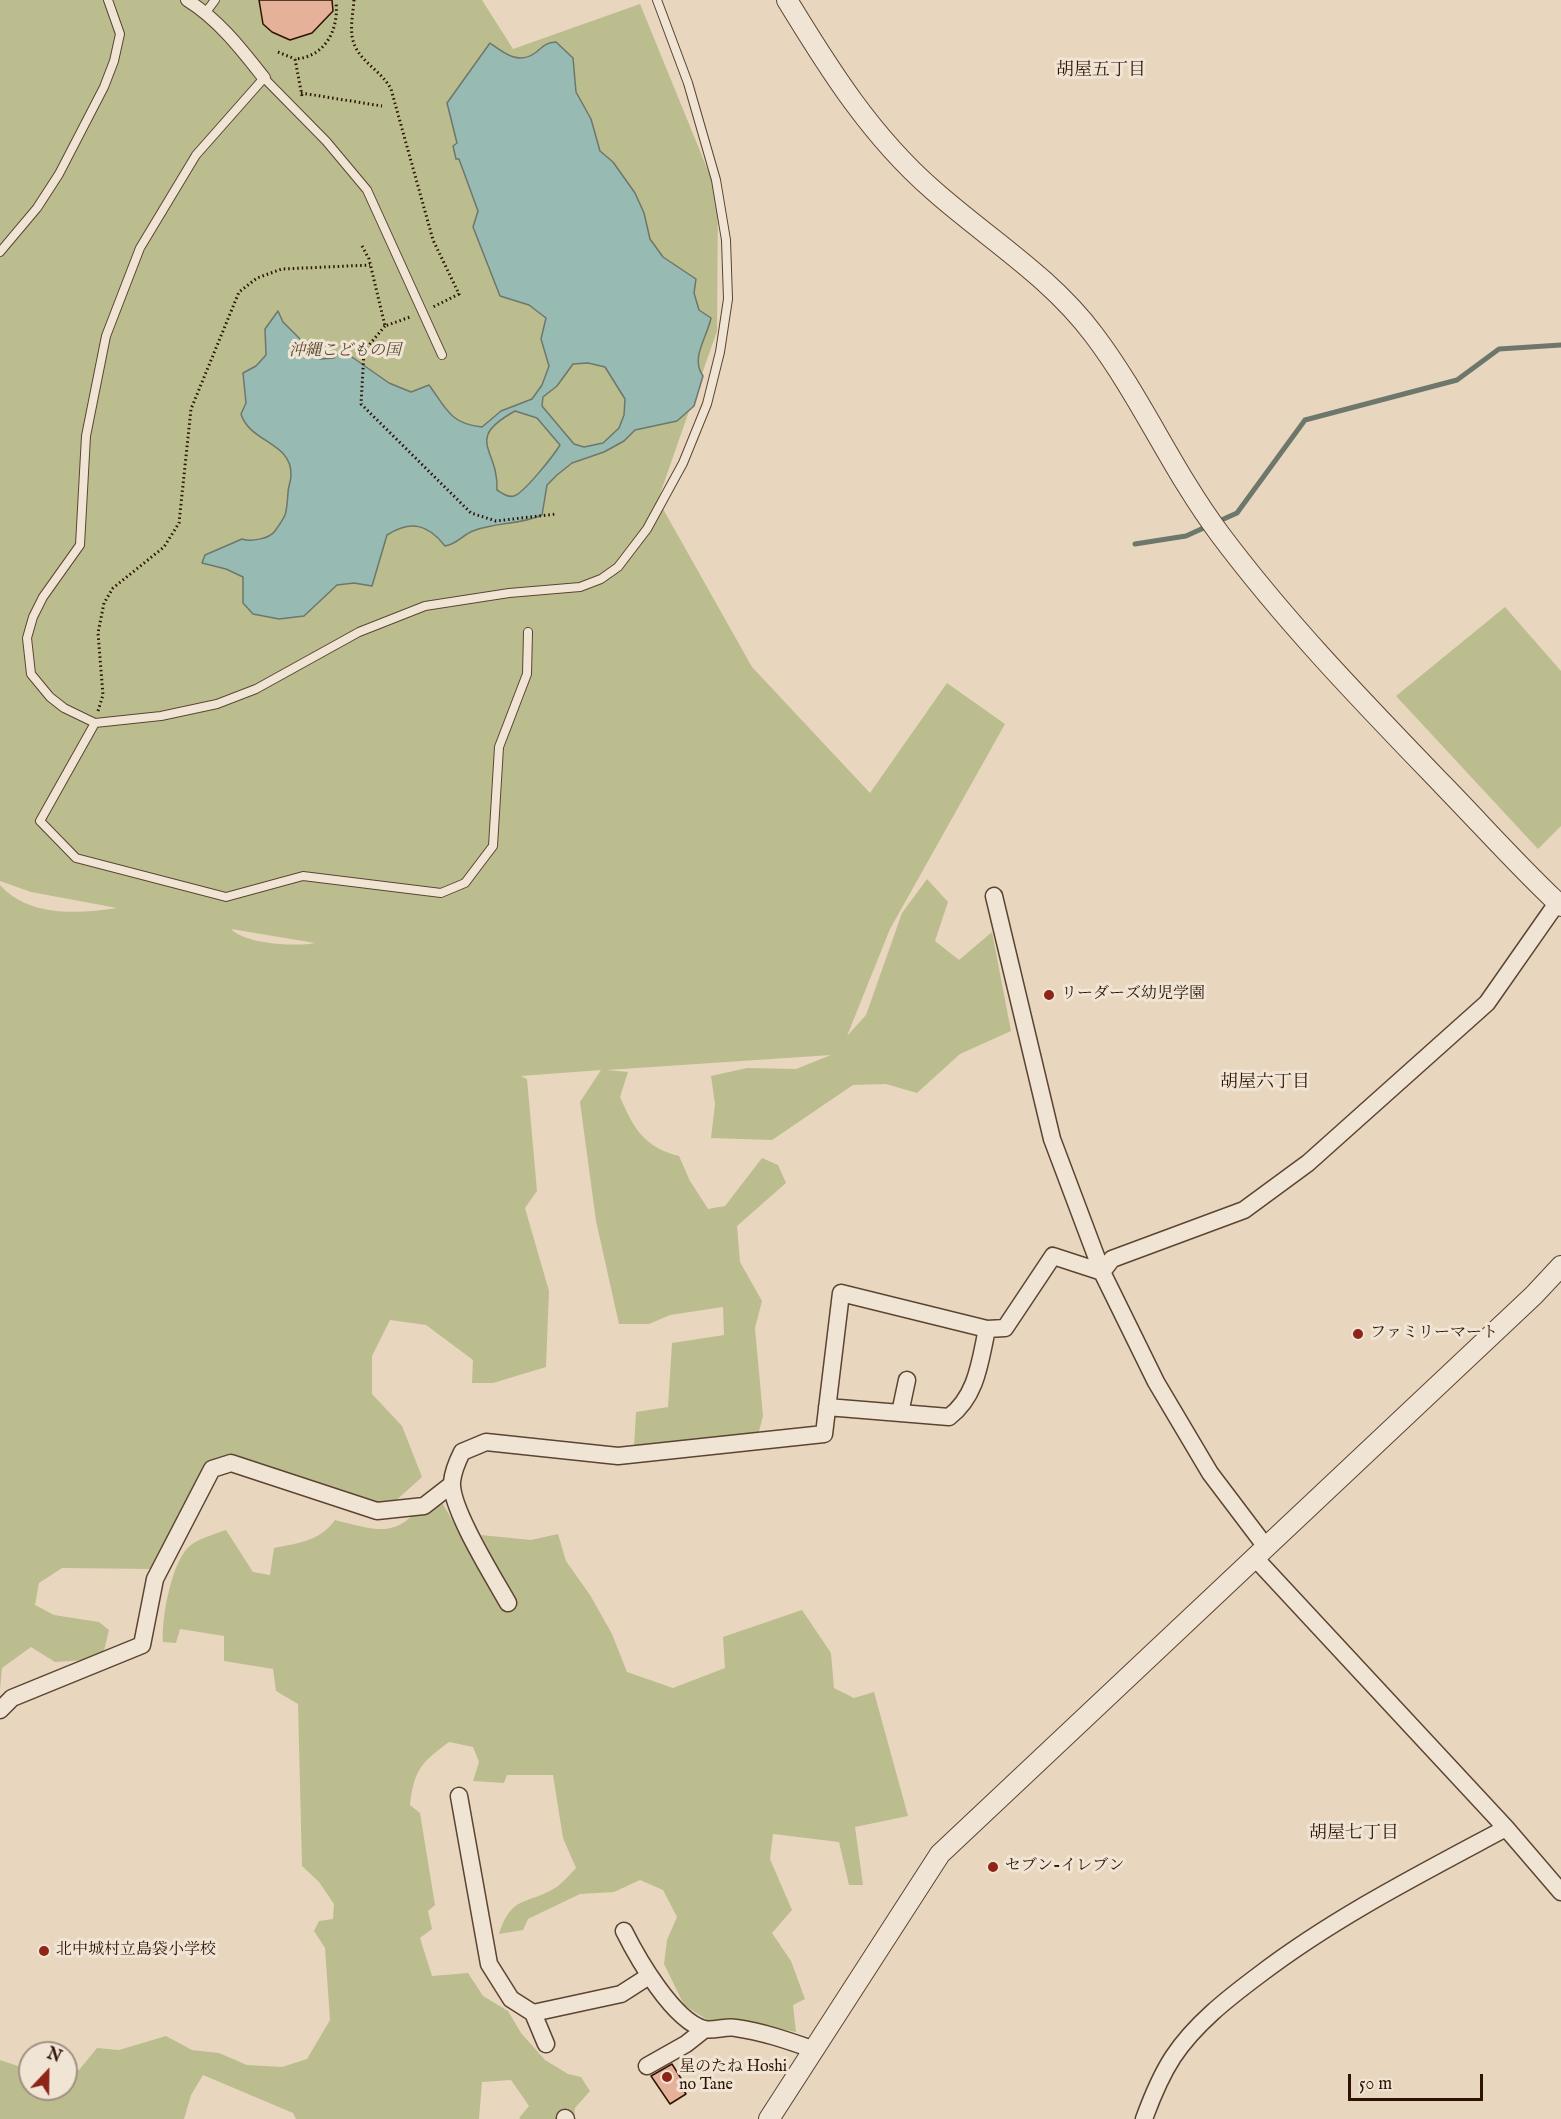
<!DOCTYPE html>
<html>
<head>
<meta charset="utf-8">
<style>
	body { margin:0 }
	#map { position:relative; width:1561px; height:2119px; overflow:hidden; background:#e8d7be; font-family:"IM FELL English",serif }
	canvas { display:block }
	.north { position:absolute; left:18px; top:2041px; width:60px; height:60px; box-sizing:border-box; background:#f0e5d5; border:2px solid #a29181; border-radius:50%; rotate:22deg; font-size:16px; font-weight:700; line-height:24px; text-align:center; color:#2e1304 }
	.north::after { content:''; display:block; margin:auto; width:21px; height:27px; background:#8f2418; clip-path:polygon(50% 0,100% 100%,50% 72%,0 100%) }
	.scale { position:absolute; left:1348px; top:2074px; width:135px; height:27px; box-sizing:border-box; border:3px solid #2e1304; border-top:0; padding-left:8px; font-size:18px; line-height:21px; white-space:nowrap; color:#2e1304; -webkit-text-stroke:4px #f0e5d5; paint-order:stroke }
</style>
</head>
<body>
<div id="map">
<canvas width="1561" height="2119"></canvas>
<div class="north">N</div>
<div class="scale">50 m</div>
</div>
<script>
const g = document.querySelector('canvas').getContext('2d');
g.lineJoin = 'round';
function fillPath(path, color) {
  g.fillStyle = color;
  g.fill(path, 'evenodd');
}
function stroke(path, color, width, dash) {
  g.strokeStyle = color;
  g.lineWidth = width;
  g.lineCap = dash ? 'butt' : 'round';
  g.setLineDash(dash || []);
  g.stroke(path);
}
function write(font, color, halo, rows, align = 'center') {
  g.font = font + ' "IM FELL English","Noto Serif JP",serif';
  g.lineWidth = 6;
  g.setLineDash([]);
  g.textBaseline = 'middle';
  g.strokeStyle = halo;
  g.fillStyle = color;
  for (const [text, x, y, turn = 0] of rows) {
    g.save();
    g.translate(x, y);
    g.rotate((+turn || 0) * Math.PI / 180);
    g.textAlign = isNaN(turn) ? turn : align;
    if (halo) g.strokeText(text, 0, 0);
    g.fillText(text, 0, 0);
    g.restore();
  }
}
fillPath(new Path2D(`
	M0,0H482L513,49L640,4L718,195L717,331L658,500L752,667L870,793L947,683L1005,724L890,929L847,1036L866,1015L902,913L927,879L948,902L935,941L959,960L992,932L1011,1031L960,1054L917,1093L886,1084L853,1085L772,1140L711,1138L715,1104L711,1076L747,1068L796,1069L831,1055L607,1070L628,1072L620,1097C634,1129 644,1147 679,1156L690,1181L708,1209L725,1206L762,1158L778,1165L786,1183L737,1226L740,1262L762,1301L755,1328L763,1416L758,1435L634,1447L636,1412L668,1407L672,1343L724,1335L723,1307L670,1315L649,1324H619L596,1221L580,1102L601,1070L521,1076L527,1079L537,1191L525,1208L549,1291L546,1367L493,1383H472L473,1360L426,1325L390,1320L372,1356V1394L402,1426L422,1477L382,1513C362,1508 337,1505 318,1496C270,1474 269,1457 210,1462L153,1569L62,1568L39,1583L35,1605L54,1615L99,1622L109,1630L102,1659L55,1662L31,1647L2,1668L0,1690V885C29,917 77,914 117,908L31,892L0,881ZM231,929L315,943C295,947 245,944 231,929Z
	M1505,607L1561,671V826L1538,849L1396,696Z
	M436,1492L505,1612L515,1604L481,1535L531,1540L558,1534L566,1561L590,1595L612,1634L627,1672L673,1688L725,1668L723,1637L802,1610L831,1653L834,1688L854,1698L874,1692L908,1816L855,1827L863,1885H849L839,1842L773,1834L770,1859L792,1910L772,1933L791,1961L805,1999L793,2005L796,2032L727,2018L709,2021L684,2005L664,1964L667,1940L677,1917L663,1890L640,1880L614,1892L580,1894L528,1919L523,1930L499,1934C511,1895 527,1905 555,1888C563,1883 570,1874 576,1868L563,1838L553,1775H507L504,1783L473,1781L479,1762L473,1747L449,1742C422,1762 414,1769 410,1805L420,1813L435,1905L428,1911L432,1929L420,1938L432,1976L468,1973L483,1996L508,2011L521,2033L545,2060L568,2074L581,2077L590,2091L575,2108L574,2119H521L519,2118L529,2106L511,2080L482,2082L479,2119H296L293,2113L203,2075L191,2095L184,2119H0V2060L30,2070V2089H66V2075L79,2070L97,2048L119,2050L166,2036L192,2050L219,2053L247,2065L282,2067L307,2059L330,2020L325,1948L314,1931L319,1921L333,1919L334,1904L319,1882L302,1866L298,1704L276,1691L273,1669L224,1661V1636L180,1629L176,1643L163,1642C161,1620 172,1558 191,1545C200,1538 215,1534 226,1530L253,1572L270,1575L274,1548C299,1543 320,1541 335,1520C392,1535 396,1535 436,1492Z`), '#bbbd8e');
const water = new Path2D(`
	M556,42L573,58L576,92L591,119L600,151L613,162L635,193L644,213L650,239L663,257L696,279L694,293L699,310L711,318C707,338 690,358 703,376L694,406L677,421L635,430L624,441L604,452L572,463L557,475L547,485L542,515C520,525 496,522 473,531C462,535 458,544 445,546C428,524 411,520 387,535L372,586L354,583L337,585L304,616L279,619L253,614L243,603V577L226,569L202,563L205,555L242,539C251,542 269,539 275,531C288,513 286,514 288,493C288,487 291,481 291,475C292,442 250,443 241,414L246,403L243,373L256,366L266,355L265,329L278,311L283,322L320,359L334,358L342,350L389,383L411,392L429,385C446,408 450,424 482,427L501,411L532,399L542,385L549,366L541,339L546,318L529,305L500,296L473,227L478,211L459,159H456L453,146L457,143L447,103L490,43C504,53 518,65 535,53C543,47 544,43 556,42ZM588,363L605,367L625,399L624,415L619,428L603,443L584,447L574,444L542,406L543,397L557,386L573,364ZM515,411L537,418L560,445C554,455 524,493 514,496C508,498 502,493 497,490C499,448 463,440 515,411Z`);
fillPath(water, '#97bab2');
stroke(water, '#6d776c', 1.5);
stroke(new Path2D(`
	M1217,522L1237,513L1305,420L1457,380L1499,349L1561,345
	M1135,544L1186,536L1208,526`), '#6d776c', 5);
const building = new Path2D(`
	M259,0H332L333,11L312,33L290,40L272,32L263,24Z
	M672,2064L682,2080L678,2082L686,2094L670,2104L651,2076Z`);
fillPath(building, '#e5b198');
stroke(building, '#2e1304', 1.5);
const service = new Path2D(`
	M206,12L215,0
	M0,252L37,208L59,174L104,87L114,61L120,34L108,0
	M442,355L367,190L326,141L264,78L196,155L140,248L106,336L86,436L80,545L43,597L33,617L27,638L31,674L50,697L64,708L95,723L161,716L217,704L256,689L359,632L425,606L509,593L580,587L601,579L618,567L647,529L683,463L707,404L720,352L728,299L726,240L716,180L688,83L657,0
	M95,723L40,821L76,858L226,897L303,876L441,893L465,883L493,846L499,747L527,674L528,632`);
const pedestrian = new Path2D(`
	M187,0C219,20 241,49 264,78`);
const minor = new Path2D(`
	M994,896L1052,1139L1102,1272L1156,1382L1210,1473L1266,1547
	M1102,1272L1112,1259L1244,1210L1308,1163L1487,1003L1557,903
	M827,1407L949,1417C977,1396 980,1361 987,1329
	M900,1413L907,1380
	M1256,1559L1506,1828L1561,1892
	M508,1603C494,1578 450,1508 452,1482C453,1471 457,1462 462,1452L486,1442L618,1456L824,1434L841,1293L987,1329L1005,1328L1053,1256L1102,1272
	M0,1710L12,1698L142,1645L155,1579L212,1469L231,1463L377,1511L424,1506L451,1485
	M459,1796L489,1964L511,1999L533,2013L621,1994L649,1976
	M624,1931C638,1959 673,2020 704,2029C714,2031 726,2026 736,2028C764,2032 789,2041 815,2050
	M533,2013L546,2044
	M647,2066L686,2044L705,2029
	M565,2118L566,2119
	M1144,2119C1152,2097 1160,2077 1173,2057C1195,2024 1227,1999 1259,1975C1335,1917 1422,1873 1506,1828`);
const tertiary = new Path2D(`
	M787,0C829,69 871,136 933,190C987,238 1050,276 1094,335C1141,397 1172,470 1219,533C1287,624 1365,704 1443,785C1482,825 1520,868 1561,906
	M769,2119L940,1854L1534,1295L1561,1266`);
stroke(service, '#5c4432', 10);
stroke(pedestrian, '#5c4432', 14);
stroke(minor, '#5c4432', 19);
stroke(tertiary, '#5c4432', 22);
stroke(new Path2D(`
	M354,0C353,15 348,34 356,48C364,64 382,72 391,89L433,240L459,294L433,307
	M278,52L295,59
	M301,93L382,106
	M302,96L295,59C325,57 339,30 336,2
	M362,246L369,259L385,326L410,317
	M385,326L364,351L361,404L471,513L496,521L556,514
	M98,711L103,695L98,633L104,603L113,588L164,547L179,523L191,409L239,292L257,278L282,269L370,265`), '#2e1304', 3, [1.5, 3]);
stroke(service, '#f0e5d5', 8);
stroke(pedestrian, '#f0e5d5', 12);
stroke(minor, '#f0e5d5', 16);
stroke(tertiary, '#f0e5d5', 20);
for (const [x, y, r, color] of [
	[1049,995,6,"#8f2418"],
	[1358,1334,6,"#8f2418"],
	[993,1867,6,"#8f2418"],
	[44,1951,6,"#8f2418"],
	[667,2077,6,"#8f2418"]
]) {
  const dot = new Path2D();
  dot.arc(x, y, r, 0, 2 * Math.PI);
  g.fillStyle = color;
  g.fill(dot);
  stroke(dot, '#f0e5d5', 2);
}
write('italic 16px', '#58462d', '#f0e5d5', [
	["沖縄こどもの国",345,352]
]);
write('16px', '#2e1304', '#f0e5d5', [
	["リーダーズ幼児学園",1061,995],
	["ファミリーマート",1370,1334],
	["セブン-イレブン",1005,1867],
	["北中城村立島袋小学校",56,1951],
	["星のたね Hoshi",679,2068],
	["no Tane",679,2086]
], 'left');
write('18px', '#2e1304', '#f0e5d5', [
	["胡屋五丁目",1101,71],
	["胡屋六丁目",1265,1083],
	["胡屋七丁目",1354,1834]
]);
</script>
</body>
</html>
